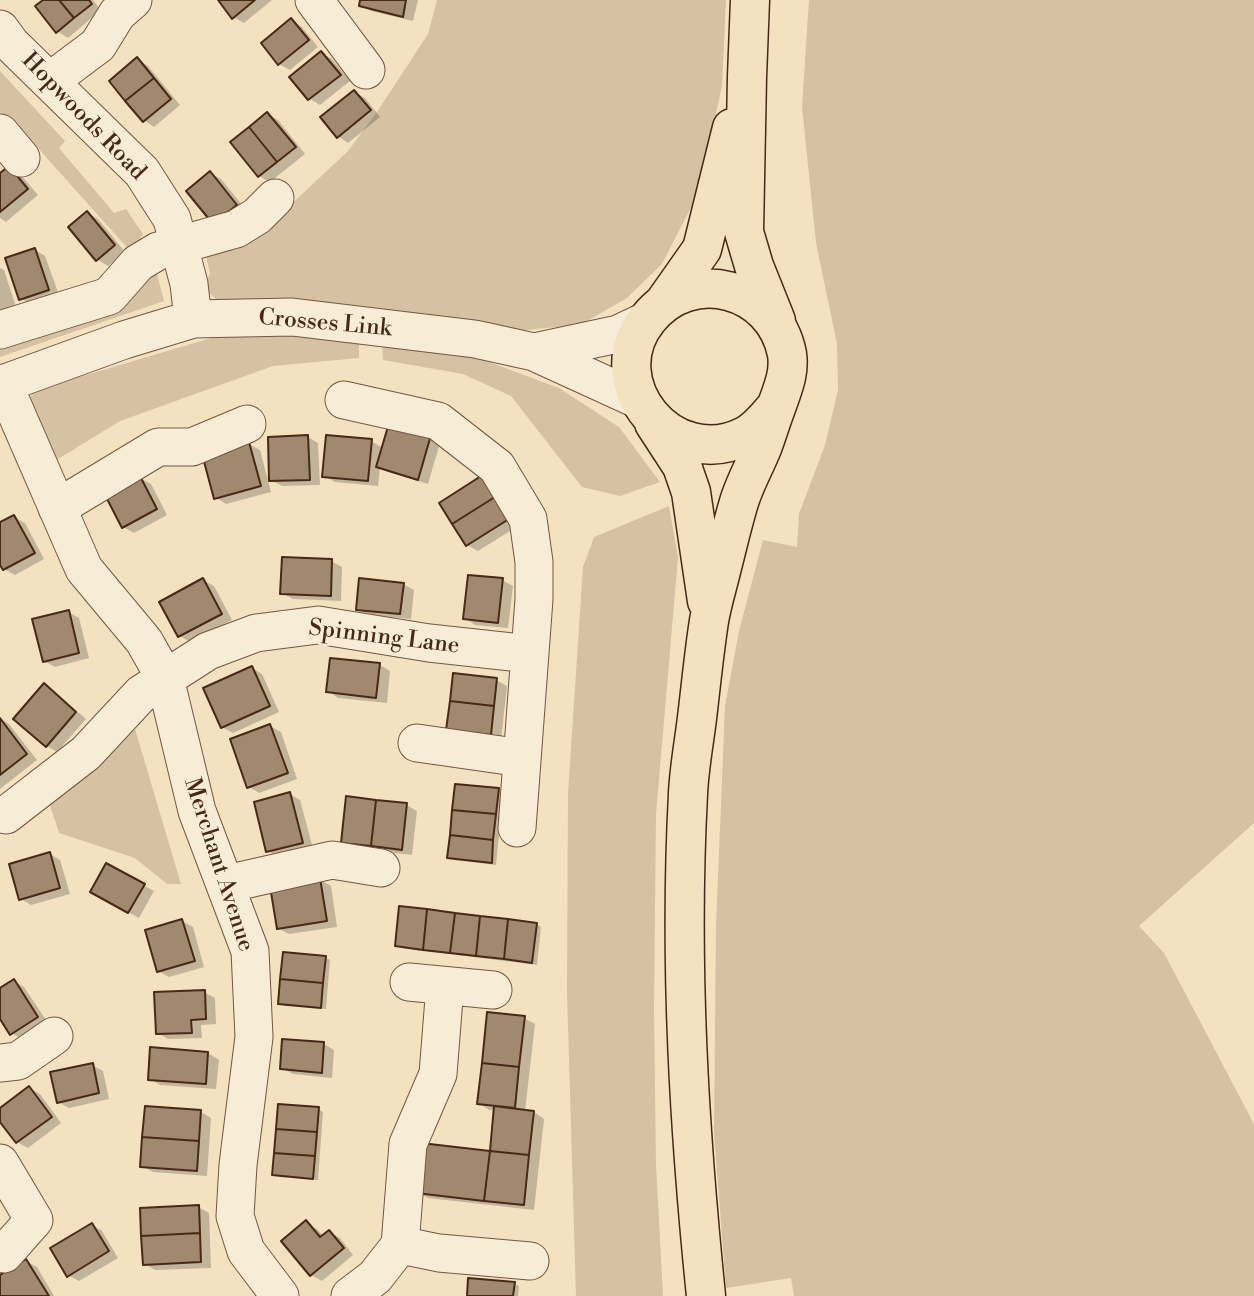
<!DOCTYPE html>
<html>
<head>
<meta charset="utf-8">
<style>
	body { margin:0 }
	canvas { display:block; background:#f3e1c0 }
</style>
</head>
<body>
<canvas width="1254" height="1296"></canvas>
<script>
const g = document.querySelector('canvas').getContext('2d');
g.lineJoin = 'round';
function fillPath(path, color) {
  g.fillStyle = color;
  g.fill(path, 'evenodd');
}
function stroke(path, color, width, dash) {
  g.strokeStyle = color;
  g.lineWidth = width;
  g.lineCap = dash ? 'butt' : 'round';
  g.setLineDash(dash || []);
  g.stroke(path);
}
function write(font, color, halo, rows, align = 'center') {
  g.font = font + ' "Libre Bodoni",serif';
  g.lineWidth = 5;
  g.setLineDash([]);
  g.textBaseline = 'middle';
  g.strokeStyle = halo;
  g.fillStyle = color;
  for (const [text, x, y, turn = 0] of rows) {
    g.save();
    g.translate(x, y);
    g.rotate((+turn || 0) * Math.PI / 180);
    g.textAlign = isNaN(turn) ? turn : align;
    if (halo) g.strokeText(text, 0, 0);
    g.fillText(text, 0, 0);
    g.restore();
  }
}
fillPath(new Path2D(`
	M437,0H726L722,86L699,192L662,264L627,298L580,325L514,331L221,303L203,288L210,274L205,251L266,228L348,151L379,109L428,34Z
	M809,0H1254V823L1139,926L1164,953L1254,1124V1296H794L791,1278L726,1288L714,1132L716,926L725,706L739,631L763,540L797,547L799,514L825,445L838,390L837,344L816,243L802,107Z
	M0,71L65,141L59,148L114,213L126,209L143,234L131,252L38,148L0,112Z
	M155,266L164,301L0,357V339Z
	M284,335L359,339V358L273,366L120,421L50,464L28,408L32,391L218,336Z
	M382,342L470,355L559,388L619,427L660,482L620,496L582,487L511,396L463,374L383,360Z
	M669,506L678,558L656,814L654,1009L656,1164L663,1296H576L567,992L568,793L583,567L594,537Z
	M135,729L181,884H167L135,858L59,833L50,805L57,789Z`), '#d6c2a3');
fillPath(new Path2D(`
	M46,0H93L101,10L68,38L57,31Z
	M219,0H272L244,23L233,17Z
	M362,0H418L413,21L371,11L361,5Z
	M291,21L302,27L318,47L290,70L279,64Z
	M321,53L332,59L350,81L320,105L310,99L292,77Z
	M137,59L148,66L180,105L154,127L144,120Z
	M354,92L365,98L380,117L348,143L338,136Z
	M267,114L278,120L305,154L270,182L259,176Z
	M210,173L221,179L247,211L225,229Z
	M20,174L38,195L6,222L0,218V175Z
	M87,213L98,219L125,252L108,266L98,260L70,227Z
	M34,249L45,256L59,295L31,305L21,298Z
	M0,268L4,270L17,310L0,316Z
	M308,437L318,443L320,485L282,486L271,480Z
	M430,437L440,443L428,484L388,472L380,467L378,486L335,482L324,476L371,441L383,448Z
	M249,444L260,450L271,492L226,504L215,497Z
	M140,478L151,484L167,515L134,533L123,527Z
	M481,478L518,526L478,551L467,545Z
	M14,517L25,523L44,559L15,575L4,569L0,561V524Z
	M331,561L342,567L341,601L293,599L282,593Z
	M203,580L214,586L232,620L190,642L180,636Z
	M502,580L513,586L508,628L475,625L465,618Z
	M403,584L414,590L411,619L368,615L358,609Z
	M68,612L79,618L89,658L55,667L44,661Z
	M380,665L390,671L387,703L338,698L328,691Z
	M252,668L262,674L279,712L233,733L222,727Z
	M496,680L507,686L501,740L448,729Z
	M44,686L55,692L86,719L57,752L47,746Z
	M0,719L9,724L37,760L0,789Z
	M270,726L281,732L297,779L259,793L249,787Z
	M498,790L503,793L496,865L454,860L449,858Z
	M290,794L300,800L313,849L278,857L268,851Z
	M406,805L417,811L412,855L353,848L343,842Z
	M50,854L60,860L70,894L31,905L21,899Z
	M107,865L154,891L139,918L92,892Z
	M320,880L331,886L337,927L289,934L278,928Z
	M182,921L193,927L204,967L169,977L158,971Z
	M536,924L541,927L537,965L401,948L397,946Z
	M325,957L330,960L326,1009L285,1006L280,1003Z
	M14,981L24,987L48,1023L22,1039L11,1033L0,1016V990Z
	M204,992L215,998L216,1024L201,1025L202,1038L168,1039L158,1033Z
	M524,1018L535,1024L525,1111L534,1112L544,1119L534,1210L428,1198L418,1192L491,1153L496,1110H489L479,1103Z
	M324,1044L334,1050L332,1078L293,1074L282,1068Z
	M208,1053L219,1060L216,1089L160,1085L150,1079Z
	M92,1065L103,1071L109,1099L69,1108L58,1102Z
	M29,1088L40,1094L61,1123L28,1148L17,1142L0,1119V1110Z
	M318,1109L323,1112L318,1180L279,1177L274,1174Z
	M201,1112L211,1118L207,1176L153,1172L142,1166Z
	M198,1207L209,1213L211,1268L155,1270L144,1264Z
	M306,1223L317,1229L324,1237L329,1232L340,1238L353,1255L322,1281L311,1275Z
	M92,1225L102,1231L118,1258L79,1281L68,1275Z
	M26,1261L37,1267L54,1296H0V1277Z
	M514,1284L519,1286L518,1296H469Z`), '#0003');
const building = new Path2D(`
	M43,0H59L74,18L56,33L35,6Z
	M59,0H89L92,4L74,18Z
	M218,0H255L232,19Z
	M360,0H406L403,17L359,6Z
	M291,18L309,40L278,65L261,43Z
	M321,51L341,75L308,100L289,77Z
	M137,57L154,78L125,101L109,81Z
	M154,78L171,99L143,122L125,101Z
	M354,90L371,110L337,138L320,117Z
	M267,112L296,147L277,162L249,127Z
	M249,127L277,162L258,177L230,142Z
	M9,166L28,189L0,212V173Z
	M210,171L237,205L213,224L186,191Z
	M87,211L115,245L96,261L68,227Z
	M35,248L49,290L19,300L5,258Z
	M389,423L431,435L418,480L376,467Z
	M308,435L310,480L269,481L268,437Z
	M326,435L372,439L368,481L322,477Z
	M249,442L261,486L214,499L202,454Z
	M140,476L157,509L122,528L105,495Z
	M481,476L495,497L452,524L439,503Z
	M495,497L509,519L466,546L452,524Z
	M14,515L35,553L3,570L0,565V522Z
	M282,557L332,559L331,596L280,594Z
	M468,575L503,578L498,623L463,619Z
	M203,578L222,614L178,637L159,602Z
	M359,578L404,583L400,614L356,610Z
	M69,610L79,653L43,662L32,619Z
	M330,658L380,663L376,698L326,692Z
	M252,666L270,706L221,728L203,688Z
	M453,673L497,678L494,706L450,701Z
	M44,683L76,712L46,747L13,719Z
	M450,701L494,706L491,735L446,730Z
	M0,718L27,754L0,775Z
	M270,724L288,773L247,788L230,739Z
	M455,784L499,788L496,814L452,810Z
	M290,792L303,843L266,852L254,802Z
	M346,796L376,800L371,846L341,843Z
	M376,800L407,803L402,850L371,846Z
	M452,810L496,814L493,840L450,835Z
	M450,835L493,840L492,863L447,858Z
	M50,852L60,888L19,900L9,864Z
	M106,863L145,884L128,913L90,892Z
	M320,878L327,921L277,929L270,886Z
	M399,906L427,909L423,950L395,946Z
	M427,909L455,913L450,953L423,950Z
	M455,913L480,916L476,956L450,953Z
	M480,916L508,919L504,959L476,956Z
	M182,919L195,961L157,972L145,930Z
	M508,919L537,923L532,963L504,959Z
	M283,952L326,956L323,983L280,979Z
	M14,979L38,1017L10,1035L0,1019V988Z
	M280,979L323,983L321,1008L278,1004Z
	M205,990L206,1019L191,1020L192,1033L156,1034L154,992Z
	M487,1012L525,1016L519,1067L482,1063Z
	M282,1039L324,1042L322,1073L280,1069Z
	M150,1047L208,1052L206,1084L148,1080Z
	M93,1063L99,1093L57,1103L50,1072Z
	M482,1063L519,1067L515,1108L477,1104Z
	M29,1086L52,1117L16,1143L0,1122V1108Z
	M278,1104L319,1107L317,1132L276,1129Z
	M145,1106L201,1110L199,1141L142,1137Z
	M494,1106L534,1111L529,1155L490,1151Z
	M276,1129L317,1132L315,1156L274,1153Z
	M142,1137L199,1141L197,1171L140,1167Z
	M421,1143L490,1151L484,1201L416,1193Z
	M490,1151L529,1155L524,1205L484,1201Z
	M274,1153L315,1156L313,1179L272,1175Z
	M199,1205L200,1233L141,1236L140,1208Z
	M306,1220L320,1237L329,1230L344,1248L310,1276L281,1241Z
	M92,1223L109,1251L67,1277L50,1248Z
	M200,1233L201,1262L143,1265L141,1236Z
	M26,1259L49,1296H0V1275Z
	M468,1278L515,1282L513,1296H467Z`);
fillPath(building, '#a1896f');
stroke(building, '#482918', 2);
const minor = new Path2D(`
	M314,0L366,70
	M0,29L11,44L142,172L172,219L189,284L193,319
	M50,81L98,45L117,14L133,0
	M0,133L21,158
	M0,330L109,296L138,263L158,251L236,229L257,216L275,198
	M534,352L618,334L646,321
	M3,383L84,569L144,641L165,678L197,811L250,951L254,1037L238,1165L235,1216L246,1251L280,1296
	M0,385L124,340L193,319L292,317L475,339L534,352L639,400
	M344,400L438,421L497,467L528,519L534,562V599L517,828
	M57,508L158,447H192L247,424
	M417,743L522,758
	M6,815L86,753L141,694L208,651L256,633L318,625L429,643L530,654
	M226,887L244,880L332,860L381,868
	M409,982L493,990
	M0,1063L18,1061L54,1036
	M0,1163L34,1220L4,1254
	M400,1245L439,1253L530,1261
	M350,1296L375,1277L400,1245L408,1144L438,1074L445,986`);
const major = new Path2D(`
	M750,0L747,77L744,232L754,266L776,321
	M664,303L702,249L732,128
	M654,423L682,466L691,492L707,601
	M706,1296C689,1129 679,962 688,794C689,769 694,743 697,718C701,685 704,653 709,621C712,603 718,584 722,567C728,544 733,521 740,499C746,481 755,465 762,448C767,435 771,421 776,408C782,390 790,374 787,354C774,287 691,265 648,319C597,382 672,473 745,436C757,430 766,419 775,408`);
stroke(minor, '#735742', 39);
stroke(major, '#482918', 41);
stroke(minor, '#f7ecd6', 37);
stroke(major, '#f3e1c0', 38);
write('23px', '#482918', '#f7ecd6', [
	["Hopwoods Road",83,117,46],
	["Crosses Link",325,324,5],
	["Spinning Lane",384,638,7],
	["Merchant Avenue",218,865,72]
]);
</script>
</body>
</html>
